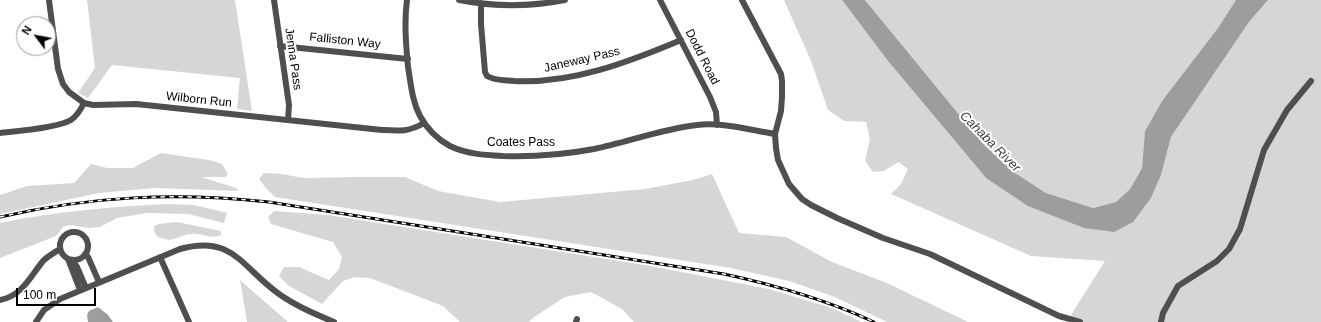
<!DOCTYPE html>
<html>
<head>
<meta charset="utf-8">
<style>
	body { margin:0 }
	#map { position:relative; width:1321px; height:322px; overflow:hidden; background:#fff; font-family:Arial,sans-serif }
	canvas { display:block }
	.north { position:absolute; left:16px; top:16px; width:40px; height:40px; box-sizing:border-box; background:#fff; border:1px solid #999; border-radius:50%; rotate:302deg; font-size:11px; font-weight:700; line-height:16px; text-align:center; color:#000 }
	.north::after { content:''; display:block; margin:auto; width:14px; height:18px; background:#000; clip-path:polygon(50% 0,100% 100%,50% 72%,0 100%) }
	.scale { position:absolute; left:16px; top:288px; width:80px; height:18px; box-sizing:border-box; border:2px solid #000; border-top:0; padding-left:5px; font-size:12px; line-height:14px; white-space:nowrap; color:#000; -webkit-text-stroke:3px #fff; paint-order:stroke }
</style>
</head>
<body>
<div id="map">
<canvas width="1321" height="322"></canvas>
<div class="north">N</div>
<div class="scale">100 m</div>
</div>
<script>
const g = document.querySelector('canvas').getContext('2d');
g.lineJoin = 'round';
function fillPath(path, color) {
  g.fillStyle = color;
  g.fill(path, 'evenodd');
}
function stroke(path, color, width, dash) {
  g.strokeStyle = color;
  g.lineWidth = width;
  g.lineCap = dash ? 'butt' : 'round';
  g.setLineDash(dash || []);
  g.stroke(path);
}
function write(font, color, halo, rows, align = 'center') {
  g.font = font + ' Arial,sans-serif';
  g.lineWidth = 4;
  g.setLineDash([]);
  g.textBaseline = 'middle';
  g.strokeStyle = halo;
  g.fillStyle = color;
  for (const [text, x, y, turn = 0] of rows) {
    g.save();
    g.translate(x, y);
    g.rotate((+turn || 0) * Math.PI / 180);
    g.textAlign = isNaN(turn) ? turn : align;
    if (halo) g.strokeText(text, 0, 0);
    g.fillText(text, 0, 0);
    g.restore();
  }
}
fillPath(new Path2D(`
	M87,0H235L252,111L237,109L240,78L112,65L88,98L78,93L95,68Z
	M784,0H842L888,61L986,178L1084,228L1151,198L1161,175L1171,137L1249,22L1268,0H1321V322H1072L1071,315L1105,261L1031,256L891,194L901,184L908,169L898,162L884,171L873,172L865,161L870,139L866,122L844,121L828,110L811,61Z
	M865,0H1236L1218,28L1162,101L1145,131L1142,168L1130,189L1116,202L1093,208L1046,193L1012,171L984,145Z
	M161,153L209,160L222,164L228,174L225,177H201L236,188L238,191L154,188L99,193L0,214V195L27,186L74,183L91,164L107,168H133Z
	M264,173L282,174L303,178L359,177H405L438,191L500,202L645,189L693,180L712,174L739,233L786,237L832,262L887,283L968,322H887L835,297L789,281L731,268L275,197L265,187L259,179Z
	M167,204L194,205L227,213L224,223L188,214L147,213L117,218L100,227L89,228L69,225L63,227L56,236L0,258V223C57,211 109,207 167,204Z
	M274,211L328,215L651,266L769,289L832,308L862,322H634L622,309L591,292L565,297L534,317L529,322H460L443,306L370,278L355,277L343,281L322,304L289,286L279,276L284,267H299L329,280L339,269L342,257L333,242L271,224L268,217Z
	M177,222L221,231V235C211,240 201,232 191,234C178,235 174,243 161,238C155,236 154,232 154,226L159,224Z
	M240,280L288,322H247Z`), '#d6d6d6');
fillPath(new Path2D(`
	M842,0H865L984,145L1012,171L1046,193L1093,208L1116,202L1130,189L1142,168L1145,131L1162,101L1218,28L1236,0H1268L1249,22L1171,137L1161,175L1151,198L1133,222L1114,232L1084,228L1028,206L986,178L888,61Z
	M98,307L108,315L113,322H88L87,315L89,311Z`), '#9d9d9d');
stroke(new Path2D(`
	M49,0L58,69L63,84L69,92L84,103L93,105L136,104L382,130C399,131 409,132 424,123
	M274,0L289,105L288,120
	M407,0C404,22 406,45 408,67C411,84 412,101 420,116C427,129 437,139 450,146C466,154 485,155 503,156C535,157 562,155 594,149C628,142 662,129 697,125C722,122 750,130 775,134
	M459,0C495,7 529,7 565,0
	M660,0L710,97L716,112L717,125
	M742,0L781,74L782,81V97L781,111L775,134L776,148L778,160L789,184L802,199L811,205L837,218L883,238L930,254L1059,316L1080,322
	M481,3V24L485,72L487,76C495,81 505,80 514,81C572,84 629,62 681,40
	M280,46L408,59
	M0,133C17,131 57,128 71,120C77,116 81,109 84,103
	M60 246a14 14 0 1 1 28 0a14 14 0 1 1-28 0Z
	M85,254L88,257L99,282
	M160,257L189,322
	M68,259L80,290
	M72,260L77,267L86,288
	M0,300C22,296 30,277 43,261C48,256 54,253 60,249
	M36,322L44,310L60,299L180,249C233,234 242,268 279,294C296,306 315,314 334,322
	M576,322L577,319
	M1161,322L1163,313L1178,286L1217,261L1229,249L1240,229L1264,150L1287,110L1311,81`), '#4f4f4f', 6);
const rail = new Path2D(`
	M0,217C92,196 175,192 269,202L724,274C775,285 827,300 874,322`);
stroke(rail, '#000', 3);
stroke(rail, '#fff', 1.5, [4.5]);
write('12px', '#000', '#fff', [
	["Falliston Way",345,41,6],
	["Dodd Road",702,57,63],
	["Jenna Pass",293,59,82],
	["Janeway Pass",582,60,-13],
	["Wilborn Run",199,100,6],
	["Coates Pass",521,143]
]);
write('italic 13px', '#3e3e3e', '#fff', [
	["Cahaba River",990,142,45]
]);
</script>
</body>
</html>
